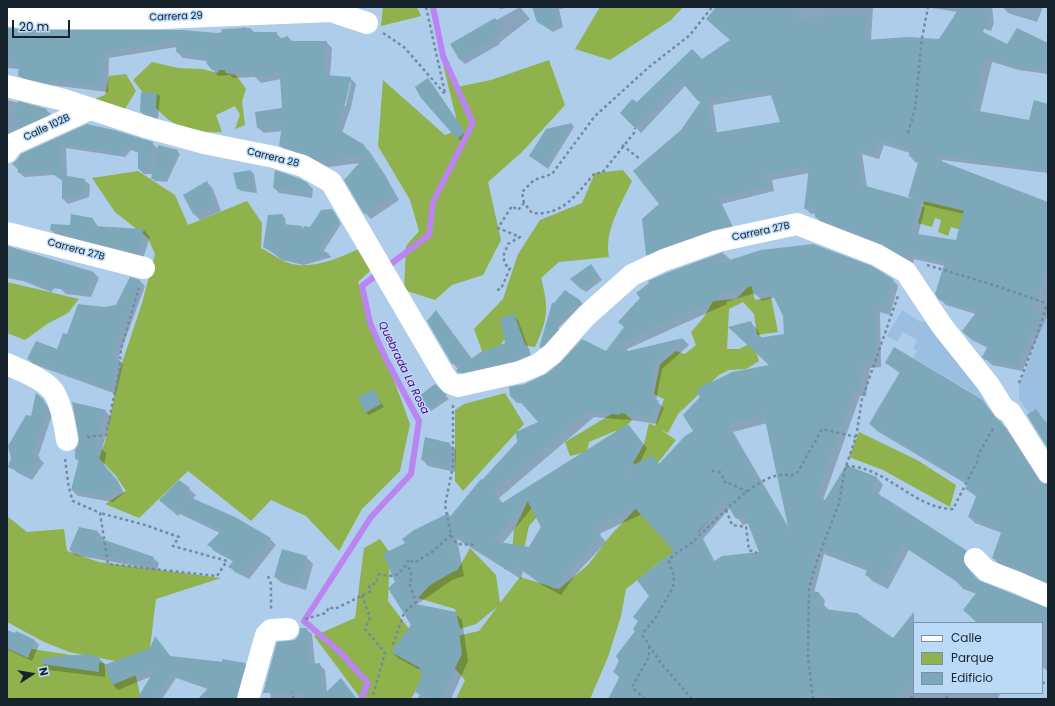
<!DOCTYPE html>
<html>
<head>
<meta charset="utf-8">
<style>
	body { margin:0 }
	#map { position:relative; width:1055px; height:706px; overflow:hidden; background:#adcdea; font-family:Poppins,sans-serif }
	canvas { display:block }
	.frame { position:absolute; inset:0; border:8px solid #16232d; pointer-events:none }
	.legend { position:absolute; left:913px; top:622px; width:130px; height:72px; box-sizing:border-box; background:#badaf8; border:1px solid #7891a7; margin:0; padding:5px 7px; list-style:none; font-size:12px; color:#16232d }
	.legend li { display:flex; align-items:center; gap:8px; height:20px }
	.legend b { width:20px; border:1px solid #7891a7 }
	.north { position:absolute; left:12px; top:654px; width:40px; height:40px; -webkit-text-stroke:3px #badaf8; paint-order:stroke; rotate:78deg; font-size:11px; font-weight:700; line-height:16px; text-align:center; color:#16232d }
	.north::after { content:''; display:block; margin:auto; width:14px; height:18px; background:#16232d; clip-path:polygon(50% 0,100% 100%,50% 72%,0 100%) }
	.scale { position:absolute; left:12px; top:20px; width:58px; height:18px; box-sizing:border-box; border:2px solid #16232d; border-top:0; padding-left:5px; font-size:12px; line-height:14px; white-space:nowrap; color:#16232d; -webkit-text-stroke:3px #badaf8; paint-order:stroke }
</style>
</head>
<body>
<div id="map">
<canvas width="1055" height="706"></canvas>
<div class="frame"></div>
<ul class="legend">
<li><b style="height:5px;background:#fff"></b>Calle</li>
<li><b style="height:11px;background:#8fb24c"></b>Parque</li>
<li><b style="height:11px;background:#7da8ba"></b>Edificio</li>
</ul>
<div class="north">N</div>
<div class="scale">20 m</div>
</div>
<script>
const g = document.querySelector('canvas').getContext('2d');
g.lineJoin = 'round';
function fillPath(path, color) {
  g.fillStyle = color;
  g.fill(path, 'evenodd');
}
function stroke(path, color, width, dash) {
  g.strokeStyle = color;
  g.lineWidth = width;
  g.lineCap = dash ? 'butt' : 'round';
  g.setLineDash(dash || []);
  g.stroke(path);
}
function write(font, color, halo, rows, align = 'center') {
  g.font = font + ' Poppins,sans-serif';
  g.lineWidth = 3;
  g.setLineDash([]);
  g.textBaseline = 'middle';
  g.strokeStyle = halo;
  g.fillStyle = color;
  for (const [text, x, y, turn = 0] of rows) {
    g.save();
    g.translate(x, y);
    g.rotate((+turn || 0) * Math.PI / 180);
    g.textAlign = isNaN(turn) ? turn : align;
    if (halo) g.strokeText(text, 0, 0);
    g.fillText(text, 0, 0);
    g.restore();
  }
}
fillPath(new Path2D(`
	M902,310L919,321L925,322L993,405L913,358L917,351L913,349L917,340L903,332L897,342L887,336Z
	M1045,320L1048,322V440L1019,399V385Z`), '#9abfe1');
fillPath(new Path2D(`
	M383,7H417L421,16L381,26Z
	M600,7H683L671,20L610,60L575,49Z
	M549,60L565,105L522,152L488,182L501,240L483,275L452,285L435,300L404,290L406,246L419,231L410,200L378,146L383,80L445,135L459,130L443,64L457,87L491,80Z
	M152,62L178,68L202,69L218,73L221,62L226,73L236,75L246,89L242,101L245,125L235,129L240,115L235,106L216,115L222,132C172,134 162,116 133,80Z
	M126,74L136,91L125,109L89,101L105,95L109,76Z
	M623,170L632,181C621,205 604,230 609,257L559,262L541,278C549,308 548,319 535,347L523,345L509,334L486,362L474,329L503,299L518,254L540,220L582,203L595,173Z
	M138,171L175,195L188,225L247,201L262,223L261,248C269,252 277,258 286,262C310,271 336,259 359,249L371,270L358,282L410,424L400,471L362,509L339,551L306,516L271,500L251,521L188,471L139,518L105,504L126,491L116,476L99,458L105,442L119,372L142,303L155,254L148,238L115,212L92,178Z
	M924,201L985,216L981,236L951,227L948,236L938,232L941,220L935,218L932,227L918,223Z
	M7,282L79,299L68,313L47,324L25,340L7,333Z
	M751,284L755,300L771,297L778,332L757,335L754,314L743,302L729,309L727,349H739L753,342L759,361L746,369L729,370L719,375L678,414L668,433L661,430L676,440L649,474L633,463L644,444L649,423L655,426L664,399L654,394L660,364L676,351L685,354L696,345L691,332L704,317L713,301L736,299Z
	M505,393L524,424L463,491L455,481V410L464,404Z
	M620,409L632,420L620,433L615,431L589,442L587,452L570,456L565,442Z
	M859,432L917,460L956,485L950,507L883,470L849,457Z
	M534,488L543,510L529,526L521,562L504,569L512,552L514,530Z
	M654,489L719,506L693,540L661,561L626,589L621,616L608,657L590,699H456L465,680L451,664L422,678L411,699H361L314,636L355,618L364,548L380,539L390,553L388,601L409,629L452,637L479,631L497,607L476,624L460,629L455,609L418,598L430,585L458,569L470,548L496,575L500,603L520,577L559,589L588,565L610,536Z
	M7,516L27,532L64,529L67,551L99,562L221,578L156,599L149,656L115,661L69,652L44,642L7,622Z
	M7,645L77,656L135,672L141,699H7Z`), '#8fb24c');
fillPath(new Path2D(`
	M499,7H513L500,9Z
	M520,7L530,19L499,43L500,44L465,64L459,59L452,45Z
	M533,7H570L559,9L563,27L553,32L537,21Z
	M718,7H873L871,40L899,38L1007,46L1048,44V74L1019,70L992,62L980,112L1030,122L1048,105V173L942,160V163L1048,203V315L1022,371L992,365L986,359L988,348L972,340L965,334L976,314L946,305L940,299L945,266L914,259L913,263L888,249L822,223L816,217V213L811,214L805,208L810,173L772,180L774,191L722,204L735,231L652,260L647,254L682,131L701,103L686,85L641,133L622,113L732,41ZM772,95L781,123L717,134L713,105ZM884,145L910,153V156L915,162L919,163L909,196L913,200L867,187L862,154L879,159ZM921,204L964,214L956,241L918,235L925,208Z
	M925,7H992L994,23L991,31L962,21L958,12Z
	M1003,7H1043L1037,22L1008,13Z
	M250,28L255,33H276L282,39L288,37L293,42H326L332,48L330,76L350,78L356,84L351,107L342,133L362,145L369,151L385,175L399,200L371,219L365,213L361,163L328,167L314,160L286,151L280,145L282,131L264,133L258,128L283,109L281,79L261,83L255,77L233,78L230,75L218,76L207,61L183,58L177,52V47L109,58L108,92L26,82L20,76V69L7,68V29L29,32L220,35L222,29ZM349,82H351L346,106H344Z
	M431,82L467,136L461,141L458,138Z
	M142,93L157,94L160,96L158,119L144,115L141,112Z
	M7,100L46,110L51,114L50,120L7,142Z
	M572,124L574,127L548,169L530,156L547,130Z
	M87,125L152,143L158,149L177,151L180,154L167,182L155,181L152,178L153,174H144L139,169V153L131,150L125,157L66,148L67,177L84,180L90,185L89,197L68,204L63,199V181L54,175L24,177L19,172L18,169L12,164L22,155Z
	M251,171L254,174L257,193L241,191L238,188Z
	M207,182L213,189L221,211L200,220L194,214L184,195Z
	M308,184L313,189L312,198L279,193L274,188Z
	M332,210L341,224L323,252L332,257L304,265L282,260L265,247L282,215L285,218L286,225L301,227L303,229L310,228Z
	M93,219L99,228L144,230L150,237L143,259L58,237L51,230Z
	M7,246L94,273L99,278L91,297L66,294L61,289L67,274L51,292L23,281L7,278Z
	M722,254H724L730,259L728,262L892,279L898,286L890,315L880,312L881,367L870,368L866,396H860L823,500L826,502L846,466L877,478L883,485L878,495L966,551L972,557L969,563V570L982,584L1048,609V671L1042,667V623H977L971,617L977,594L963,589L957,582L909,550L888,589L872,581L866,574L868,571L824,554L814,593H819L825,600L824,605L829,610L894,639L914,624V693H1001L997,699H609L620,678L614,672L637,631L650,596L675,551L642,514L599,534L606,542L576,574L561,595L542,585L523,571L521,579L457,539L464,576L452,580L416,605L455,613L462,620L468,661L451,699H417L420,695L416,692L423,674L420,670L398,658L392,652L412,625L396,583L407,544L448,514L451,517L539,422L522,403H517L511,397L525,385L606,352ZM755,293L762,301L775,297L784,315L785,335L762,339L757,329L751,323L770,365L710,385L701,397L694,432L660,465L652,456L640,462L647,448L628,425L503,504L499,498L594,417L626,420L624,419L657,424L664,408L656,401L662,369L689,345L683,339L628,352L627,349L727,304L726,302ZM767,423L789,528L733,432ZM532,508L542,527L530,548L502,544ZM730,508L743,525L749,523L761,552L715,562L703,539Z
	M594,269L602,280L586,292L574,282Z
	M130,278L140,281L145,286L118,359L123,364L116,394L33,364L28,359L57,350L68,335L104,308L116,305Z
	M580,301L583,304L558,328L561,331L543,350L540,348L552,304Z
	M513,315L518,320L533,360L465,378L453,363L441,317L472,359L506,343Z
	M886,363L983,401L998,420L1007,429L1041,482L1048,487V585L999,564L993,558L1002,533L975,523L969,517L977,497L966,489L968,485L877,431L870,424L900,373Z
	M435,386L449,399L431,411L420,396Z
	M373,390L384,407L369,415L366,412Z
	M42,399L47,405L52,415L38,457L44,463L32,480L18,473L13,468L32,418Z
	M1036,410L1048,425V447Z
	M105,411L111,417L102,449L106,453L104,466L118,481L124,493L113,502L78,496L72,490L80,462L76,459Z
	M449,444L456,450L455,472L428,466L422,459Z
	M179,481L196,495L192,500L270,539L276,545L249,579L235,572L230,567L234,562L214,551L209,545L220,533L180,514L178,516L167,506Z
	M79,528L98,532L103,538L102,540L153,558L159,563L157,570L75,555L70,550Z
	M306,557L313,564L306,590L282,583L275,577Z
	M306,629L312,634L315,664H319L325,670L327,692L357,699H271L268,678L295,641Z
	M7,630L15,634L16,632L35,641L39,645L32,661L7,649Z
	M156,638L171,657L245,664L250,669L241,699H200L208,689L176,678L162,699H140L152,676L118,690L113,685L105,665L151,649Z
	M99,658L105,664V677L49,670L43,664Z`), '#0003');
stroke(new Path2D(`
	M361,699L368,683L340,652L304,621L371,517L411,474L419,421L385,357L370,323L362,286L429,235L433,202L473,123L443,56L433,7`), '#ba85f0', 6);
fillPath(new Path2D(`
	M532,7H555L559,22L548,28L537,22Z
	M716,7H798L799,19L832,15H867L865,40L909,37L939,39L960,7H992L983,32L1007,44L1017,28L1048,43V60L1045,70L1012,65L986,57L973,110L1029,120L1034,100L1048,104V170L937,155L936,159L1048,202V264L1032,311L1041,314L1017,366L985,360L982,357L988,346L965,334L962,331L977,311L939,300L935,294L945,262L909,254L907,258L882,243L815,217L814,207L804,209L809,167L766,174L769,186L718,198L731,226L714,229L646,255L642,219L659,204L633,171L681,130L701,101H698L680,80L635,128L620,113L632,99L637,102L692,49L702,59L730,40L706,19ZM769,89L780,122L713,133L707,100ZM878,140L910,149L909,156L919,159L908,197L964,210L956,240L911,233L920,201L862,185L857,149L874,154Z
	M495,18L504,29L494,37L495,38L459,59L450,44Z
	M246,27V32H277V40L288,36V41H327L324,75L351,77L346,101L336,128L363,144L380,168L394,194L364,214L344,180L366,155L321,162L307,154L279,146L282,125L257,128L255,112L282,108L280,78H278V73L254,77V72L226,73V70H212L207,64L205,56L176,52L177,40L104,52L102,87L72,82L50,81L49,84L18,76L19,64L7,63V28L29,30H183L217,33Z
	M428,78L465,132L457,139L421,98L415,87Z
	M141,92L157,93L155,117L140,112Z
	M18,101L47,109L46,115L13,130Z
	M572,123L545,166L529,156L546,129Z
	M87,124L114,130L153,142L150,170L138,169V149L126,146L120,153L62,144V175L85,179L84,192L62,199V180L48,170L18,173L17,160L21,154Z
	M158,145L178,150L164,179H151Z
	M251,170L254,191L237,189L233,173Z
	M275,170L298,178L308,183L307,193L273,188Z
	M207,181L216,204L193,214L183,195Z
	M332,209L339,220L320,249L330,254L301,262L278,257L279,256L263,247L268,215L283,214V224L302,226L301,231L304,226L310,227L321,210Z
	M71,214L93,218V226L144,229L137,253L50,230L51,224L70,225Z
	M813,244L872,266L893,279L884,309L874,307L876,361L864,362L860,390H854L816,496L825,500L846,465L877,477L871,489L966,550L963,556V563L978,580L1048,608V623H978L963,610L977,592L956,582L957,581L902,545L881,583L865,575L868,568L818,548L807,591L819,592L818,602L824,603L823,609L857,613L893,638L914,612V678L898,699H853L810,694V697L790,699H608L620,676L613,672L619,661L616,656L635,631L633,629L638,621L633,617L649,596L637,580L674,551L635,508L594,527L601,535L570,568L555,589L535,579L517,566L514,573L452,534L458,570L446,574L406,602L456,612L462,654L448,682L443,699H430L415,692L422,674L418,671L420,668L391,652L411,625L388,588L395,582L383,554L405,543L402,539L414,530L449,513V518L481,479L482,480L517,442L516,432L538,422L516,397H510L509,387L525,384L546,374L561,362L582,339L606,351L624,327L618,322L640,298L636,293L649,283L648,281L669,272L721,253L724,252L714,265L761,250ZM752,286L755,295L771,291L783,316L784,334L758,338L751,321L728,327L769,365L732,372L710,383L707,382L696,391L700,397L683,415L693,431L685,436L659,464L652,455L637,463L626,475L641,441L628,424L502,503L493,491L588,411L621,415L620,413L651,418L659,401L649,396L656,363L683,338L624,352L621,342L721,298L720,295ZM764,415L789,531L728,425ZM527,500L541,527L529,547L493,541ZM725,501L736,519L745,516L759,552L722,556L713,562L698,532Z
	M7,246L94,272L86,292L43,287L7,275Z
	M591,264L599,276L582,290L570,279Z
	M130,277L140,280L135,299L112,357L118,358L111,390L27,359L36,341L57,349L63,333L67,334L78,304L104,307L116,305Z
	M565,290L581,301L555,325L559,327L539,348L552,303H554Z
	M436,310L471,359L481,352L505,343L500,318L514,314L529,355L516,360L458,373L456,370L470,360L452,364L427,321Z
	M894,347L983,400L993,416L1001,422L1037,479L1042,483L1048,484V582L992,558L1002,530L968,517L977,494L965,489L968,483L869,424L900,372L885,363Z
	M435,384L447,395L427,409L419,396Z
	M374,389L381,404L365,413L358,397Z
	M36,393L43,399L48,410L33,454L40,457L27,476L8,467L11,458L8,446L26,415L31,416Z
	M72,402L106,410L96,446H101L99,459L112,474L119,487L107,496L71,490L79,459H75V450L78,445L79,438Z
	M1036,409L1048,427V449L1027,415Z
	M425,437L450,443L449,466L421,460Z
	M179,480L190,488L185,495L235,517L271,538L242,573L228,567L234,560L207,545L221,531L173,509L172,511L159,500Z
	M79,527L98,531L96,537L154,557L152,566L69,550Z
	M282,549L307,556L300,584L274,577Z
	M300,628H307L310,664L320,663L323,695L341,678L357,699H305L301,690L295,692L263,693L277,642L295,640L299,635Z
	M7,630L15,633L16,631L35,640L28,658L7,648Z
	M155,636L170,656L222,662V659L245,663L236,699H198L209,687L171,674L154,699H137L156,667L112,685L104,665L150,648Z
	M88,654L99,657V672L42,664V658Z`), '#7da8ba');
stroke(new Path2D(`
	M426,7L445,93
	M383,33L404,47L445,94
	M908,133L915,109L922,38L928,7
	M622,145L640,159
	M524,203L522,192L534,180L552,174L595,116L649,67L690,35L712,7
	M927,265L997,286L1048,304
	M497,290L501,289L510,268L506,265L503,257L508,244L520,237L498,228L512,206L518,210L524,203L532,213C564,216 576,194 595,173H602L634,133L635,128
	M1019,383L1036,339L1047,304
	M453,405V466L445,505L451,535L457,544L477,545
	M87,437L106,435L119,372L121,349L139,288
	M65,459C67,472 68,490 73,501L100,513L108,564L217,576L227,561L173,546L179,537L145,525L100,513
	M846,466C886,466 914,509 953,509L977,462L979,453L994,427
	M712,471L720,472L726,484H731L748,492
	M726,510L732,525L746,527L749,550L757,553
	M268,576L271,584V610
	M362,595L370,618L365,629L385,653L372,699
	M305,619L326,613L329,607L335,609L371,591L369,586L376,583L379,574C396,579 401,574 409,559L414,563L432,552L451,535
	M393,645L404,613L416,602L410,586L411,572L407,564
	M1042,682L1048,685
	M293,699V692
	M645,699L632,687L649,657V644
	M692,699L660,662L643,636L645,630L654,620L673,588L674,576L669,561C675,551 687,548 695,540C713,523 764,465 791,476L798,472L822,429L856,437
	M813,699L808,657L809,588L817,561L839,503L845,469L856,437L862,399L898,296
	M911,699L914,692
	M946,699L950,693`), '#728ba0', 2.5, [3, 3]);
stroke(new Path2D(`
	M7,15L29,18H160L331,11L367,23
	M7,86L64,100L149,128L204,143L274,157L303,166L331,182L444,375L450,383L458,386L520,372L539,364L552,354L586,316L632,275L664,260L718,241L797,224L877,255L906,272L942,326L988,384L1004,409L1010,412L1048,472
	M7,152L13,144L90,109
	M7,233L144,268
	M7,364C22,371 42,378 53,391C61,402 65,426 67,440
	M975,559L987,571L1016,582L1048,596
	M248,699L266,635L271,630L288,629`), '#fff', 22);
write('10px', '#16232d', '#badaf8', [
	["Carrera 29",176,17,-2],
	["Calle 102B",47,128,-25],
	["Carrera 28",273,158,14],
	["Carrera 27B",761,232,-12],
	["Carrera 27B",76,250,15]
]);
write('italic 11px', '#59048c', '#badaf8', [
	["Quebrada La Rosa",403,368,64]
]);
</script>
</body>
</html>
